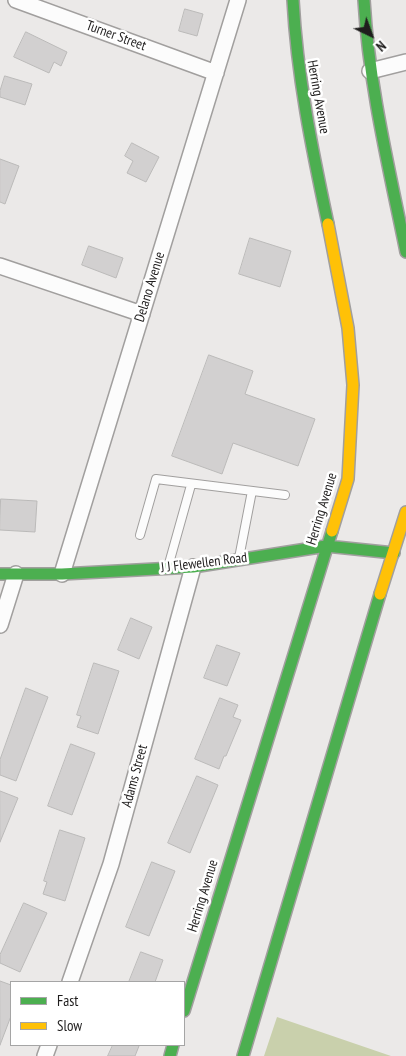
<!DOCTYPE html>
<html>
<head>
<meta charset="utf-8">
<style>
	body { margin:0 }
	#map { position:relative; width:406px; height:1056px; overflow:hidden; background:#ebe9e8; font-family:"PT Sans Narrow",sans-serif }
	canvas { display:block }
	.legend { position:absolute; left:10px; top:981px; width:175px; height:65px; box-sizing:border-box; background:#fff; border:1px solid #a5a5a5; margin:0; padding:6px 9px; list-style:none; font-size:15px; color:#1f1d1d }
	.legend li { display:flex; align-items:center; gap:10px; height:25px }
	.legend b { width:25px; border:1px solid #a5a5a5 }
	.north { position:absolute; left:346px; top:10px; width:50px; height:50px; -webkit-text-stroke:4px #fff; paint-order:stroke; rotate:138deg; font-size:14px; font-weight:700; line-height:20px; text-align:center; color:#1f1d1d }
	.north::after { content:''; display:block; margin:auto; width:18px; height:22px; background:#1f1d1d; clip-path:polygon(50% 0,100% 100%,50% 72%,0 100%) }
</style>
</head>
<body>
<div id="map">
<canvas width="406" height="1056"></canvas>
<ul class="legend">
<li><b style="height:6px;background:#4caf50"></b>Fast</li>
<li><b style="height:6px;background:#ffc107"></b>Slow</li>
</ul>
<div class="north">N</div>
</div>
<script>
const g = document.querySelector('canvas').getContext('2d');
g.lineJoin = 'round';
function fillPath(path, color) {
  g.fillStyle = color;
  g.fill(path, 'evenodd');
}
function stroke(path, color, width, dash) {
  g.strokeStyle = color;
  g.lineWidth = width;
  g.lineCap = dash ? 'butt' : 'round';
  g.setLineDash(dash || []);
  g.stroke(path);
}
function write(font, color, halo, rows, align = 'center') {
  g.font = font + ' "PT Sans Narrow",sans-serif';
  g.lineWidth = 5;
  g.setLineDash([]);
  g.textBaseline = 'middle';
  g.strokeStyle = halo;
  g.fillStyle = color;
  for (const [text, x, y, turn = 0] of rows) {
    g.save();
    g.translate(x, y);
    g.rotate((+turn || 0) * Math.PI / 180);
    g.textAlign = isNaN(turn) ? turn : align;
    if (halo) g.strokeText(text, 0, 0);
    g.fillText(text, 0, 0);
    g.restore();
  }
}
fillPath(new Path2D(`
	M277,1017L391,1056H264Z`), '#c9d0ac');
const building = new Path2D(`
	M185,9L203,14L197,36L179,31Z
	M26,32L67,52L61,66L54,62L49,73L14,57Z
	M5,76L32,84L25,105L0,97V91Z
	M132,143L159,157L146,182L127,173L133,161L125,156Z
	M0,159L19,166L5,204L0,202Z
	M250,238L291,251L280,287L239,274Z
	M89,246L123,258L116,278L82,265Z
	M209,355L253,371L245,394L315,419L298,466L233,443L222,474L172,456Z
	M1,499L37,501L35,532L0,530Z
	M131,618L152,627L139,659L118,650Z
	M217,645L240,653L227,686L204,678Z
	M94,663L119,671L98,734L77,727L81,716L77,715Z
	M26,688L48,697L16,781L0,775V760Z
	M220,698L238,705L233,717L241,720L226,756H224L219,769L195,759Z
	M71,744L95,753L72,815L48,806Z
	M197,776L218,785L190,853L168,843Z
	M0,791L18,798L0,842Z
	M60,830L85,838L65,901L43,894L47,882L44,881Z
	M152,862L175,871L149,936L126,927Z
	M24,903L47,913L20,972L0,963V955Z
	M141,952L163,960L155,982H129Z
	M0,981L11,985V1016L0,1045Z
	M113,1045H136L139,1046L135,1056H108Z`);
fillPath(building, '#d2d0d0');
stroke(building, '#bbbab9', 1);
const lane = new Path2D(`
	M140,535L156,479L285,495
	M239,558L252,491
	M168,567L191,485`);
const street = new Path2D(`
	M16,0L216,73
	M370,71L406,62
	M0,266L142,314
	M62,574L238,0
	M0,625L16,574
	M70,982L111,864L193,567
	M45,1056L49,1045`);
const fast = new Path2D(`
	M293,0C297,76 312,149 328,224
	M364,0C369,86 389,168 406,252
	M0,574H62L193,567L326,546L394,553
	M184,1011L332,531
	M170,1056L173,1045
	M243,1056L380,594`);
const slow = new Path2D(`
	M328,224L348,328L353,385L348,479L332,531
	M380,594L406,512`);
stroke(lane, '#a19f9e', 10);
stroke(street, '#a19f9e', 18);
stroke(fast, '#a19f9e', 14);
stroke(slow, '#a19f9e', 14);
stroke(lane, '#fcfcfc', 8);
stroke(street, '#fcfcfc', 15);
stroke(fast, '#4caf50', 11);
stroke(slow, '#ffc107', 11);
write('14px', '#1f1d1d', '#fff', [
	["Turner Street",116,36,20],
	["Herring Avenue",318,97,80],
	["Delano Avenue",150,287,-73],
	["Herring Avenue",322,509,-73],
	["J J Flewellen Road",204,563,-7],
	["Adams Street",135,776,-75],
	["Herring Avenue",203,896,-73]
]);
</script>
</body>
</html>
